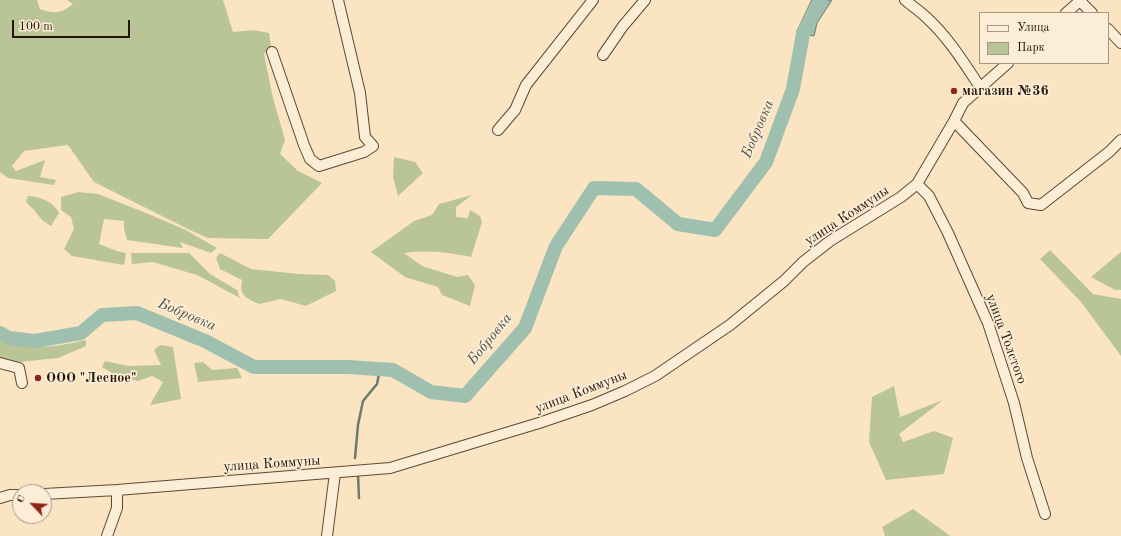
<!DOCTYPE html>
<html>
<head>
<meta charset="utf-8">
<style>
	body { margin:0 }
	#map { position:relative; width:1121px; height:536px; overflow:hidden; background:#fae4c2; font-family:"Old Standard TT",serif }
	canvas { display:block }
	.legend { position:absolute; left:979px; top:12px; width:130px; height:52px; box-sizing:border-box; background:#fcedd7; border:1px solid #a69784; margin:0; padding:5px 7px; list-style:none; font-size:12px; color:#241607 }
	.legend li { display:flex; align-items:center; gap:8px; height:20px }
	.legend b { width:20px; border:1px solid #a69784 }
	.north { position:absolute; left:12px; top:484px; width:40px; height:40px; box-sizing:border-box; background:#fcedd7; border:1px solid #a69784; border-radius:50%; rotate:295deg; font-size:11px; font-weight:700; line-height:16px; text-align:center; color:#241607 }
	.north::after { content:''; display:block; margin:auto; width:14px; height:18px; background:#8f2418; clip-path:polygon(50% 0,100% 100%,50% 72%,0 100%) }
	.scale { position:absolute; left:12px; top:20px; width:118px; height:18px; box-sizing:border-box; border:2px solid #241607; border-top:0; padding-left:5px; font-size:12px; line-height:14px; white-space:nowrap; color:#241607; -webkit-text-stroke:3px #fcedd7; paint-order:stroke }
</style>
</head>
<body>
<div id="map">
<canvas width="1121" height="536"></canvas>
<ul class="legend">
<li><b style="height:5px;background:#fcedd7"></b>Улица</li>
<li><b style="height:11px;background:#bac597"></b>Парк</li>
</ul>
<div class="north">С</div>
<div class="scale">100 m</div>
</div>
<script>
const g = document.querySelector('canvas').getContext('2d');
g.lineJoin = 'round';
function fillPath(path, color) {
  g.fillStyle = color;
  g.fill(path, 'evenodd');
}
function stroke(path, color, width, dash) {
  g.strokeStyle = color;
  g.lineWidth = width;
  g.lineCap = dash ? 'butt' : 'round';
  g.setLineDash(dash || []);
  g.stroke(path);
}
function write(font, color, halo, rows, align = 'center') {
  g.font = font + ' "Old Standard TT",serif';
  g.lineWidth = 3.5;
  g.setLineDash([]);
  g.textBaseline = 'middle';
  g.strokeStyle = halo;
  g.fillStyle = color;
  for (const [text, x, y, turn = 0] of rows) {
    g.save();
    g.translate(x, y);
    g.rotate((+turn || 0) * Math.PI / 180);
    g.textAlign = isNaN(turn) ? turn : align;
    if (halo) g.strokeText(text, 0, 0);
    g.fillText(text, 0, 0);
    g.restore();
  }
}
fillPath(new Path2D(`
	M0,0H37L40,9C54,14 61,14 73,4L67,0H223L233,32L254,30L269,33L271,46L264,54L273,98L285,140L280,154L298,171L322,183L268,239L208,238L192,231L94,182L68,145L24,151L12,166L16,171L45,160L40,177L56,180L54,185L8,178L0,172Z
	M394,157L415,162L423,173L398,196L393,177Z
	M78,192L98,194L146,213L186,230L217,248L211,253L180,242L183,248L127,240L124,229V221L104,219L99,244L117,251L126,253L124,265L72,256L64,249L74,229L71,217L61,210V197Z
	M472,195L456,207V217L468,218L470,210L480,216L482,222L471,257C448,252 426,250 404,253L422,266L457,277L468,275L475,285L470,306L442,295L438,287L405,277L371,252L414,221L432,215L439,204Z
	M28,196C39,196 54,202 59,213L51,226L42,220L34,210L26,202Z
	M1050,250L1093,294L1121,299V356L1081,302L1040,259Z
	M1121,252V290H1115L1091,277Z
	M131,253H189L210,274L237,290L240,298L197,275L153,262L132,264Z
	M220,253L251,269L299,274L328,275L335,281L336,291L306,306L281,299L259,304C246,298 239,296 242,280L220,269L216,258Z
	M0,338C29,352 56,347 86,340V346L58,358L20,362L0,357Z
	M160,345L173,347L181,399L150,405L163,382L152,376L138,381L117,376L102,367L105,361L128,366L161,365L154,350Z
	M203,362L212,370L237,368L242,378L198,382L194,363Z
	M894,386L900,417L943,400L899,434L903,442L934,431L953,438L944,474L886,480L869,442L872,397Z
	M913,509L949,535V536H885L882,527Z`), '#bac597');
const water = new Path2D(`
	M812,0H832L817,23L814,36L803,34L797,32Z`);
fillPath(water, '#9fbfaf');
stroke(water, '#6e7b6c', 1);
stroke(new Path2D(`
	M355,458L358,425L363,401L377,384L380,369
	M358,475L359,498`), '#6e7b6c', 2.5);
stroke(new Path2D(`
	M0,333L9,338L35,341L81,333L102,315L137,313L205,341L254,367H348L393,370L431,392L465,396L525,328L556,246L594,188L636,189L678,224L715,230L766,162L793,89L803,34L820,0`), '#9fbfaf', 14);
const minor = new Path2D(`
	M905,0C912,6 920,11 927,18C948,37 964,63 980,87
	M1080,1L1092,13
	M1066,13L1081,0
	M1108,29L1121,43
	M272,52L304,145L310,159L319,166L364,152L373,146L365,137L360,93L338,0
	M603,55L623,26L645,0
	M954,121L1023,193L1028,203L1041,205L1109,152L1121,140
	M498,130L515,110L526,85L593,0
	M917,184L929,196L948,233L988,323L1014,403L1027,458L1045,514
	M0,363L19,368L22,383
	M44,494L117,490L390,468L539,423L592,405L625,391L655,376L730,325L784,281L803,262L830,241L901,197L917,184L954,121L963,103L1008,63
	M0,498L10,495H20
	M107,536L117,508V490
	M327,536L335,473`);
stroke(minor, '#5a4a36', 12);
stroke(minor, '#fcedd7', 10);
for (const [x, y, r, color] of [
	[954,91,4,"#8f2418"],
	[38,378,4,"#8f2418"]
]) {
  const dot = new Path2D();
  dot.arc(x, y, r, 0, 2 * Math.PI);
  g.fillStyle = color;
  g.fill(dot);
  stroke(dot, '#fcedd7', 1.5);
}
write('bold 14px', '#241607', '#fcedd7', [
	["магазин №36",962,91],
	["ООО \"Лесное\"",46,378]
], 'left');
write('14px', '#241607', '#fcedd7', [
	["улица Коммуны",847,216,-33],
	["улица Толстого",1006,339,70],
	["улица Коммуны",581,392,-21],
	["улица Коммуны",272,464,-4]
]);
write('italic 15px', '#4f5142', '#fcedd7', [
	["Бобровка",758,129,-67],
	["Бобровка",187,315,23],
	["Бобровка",490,339,-51]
]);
</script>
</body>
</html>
